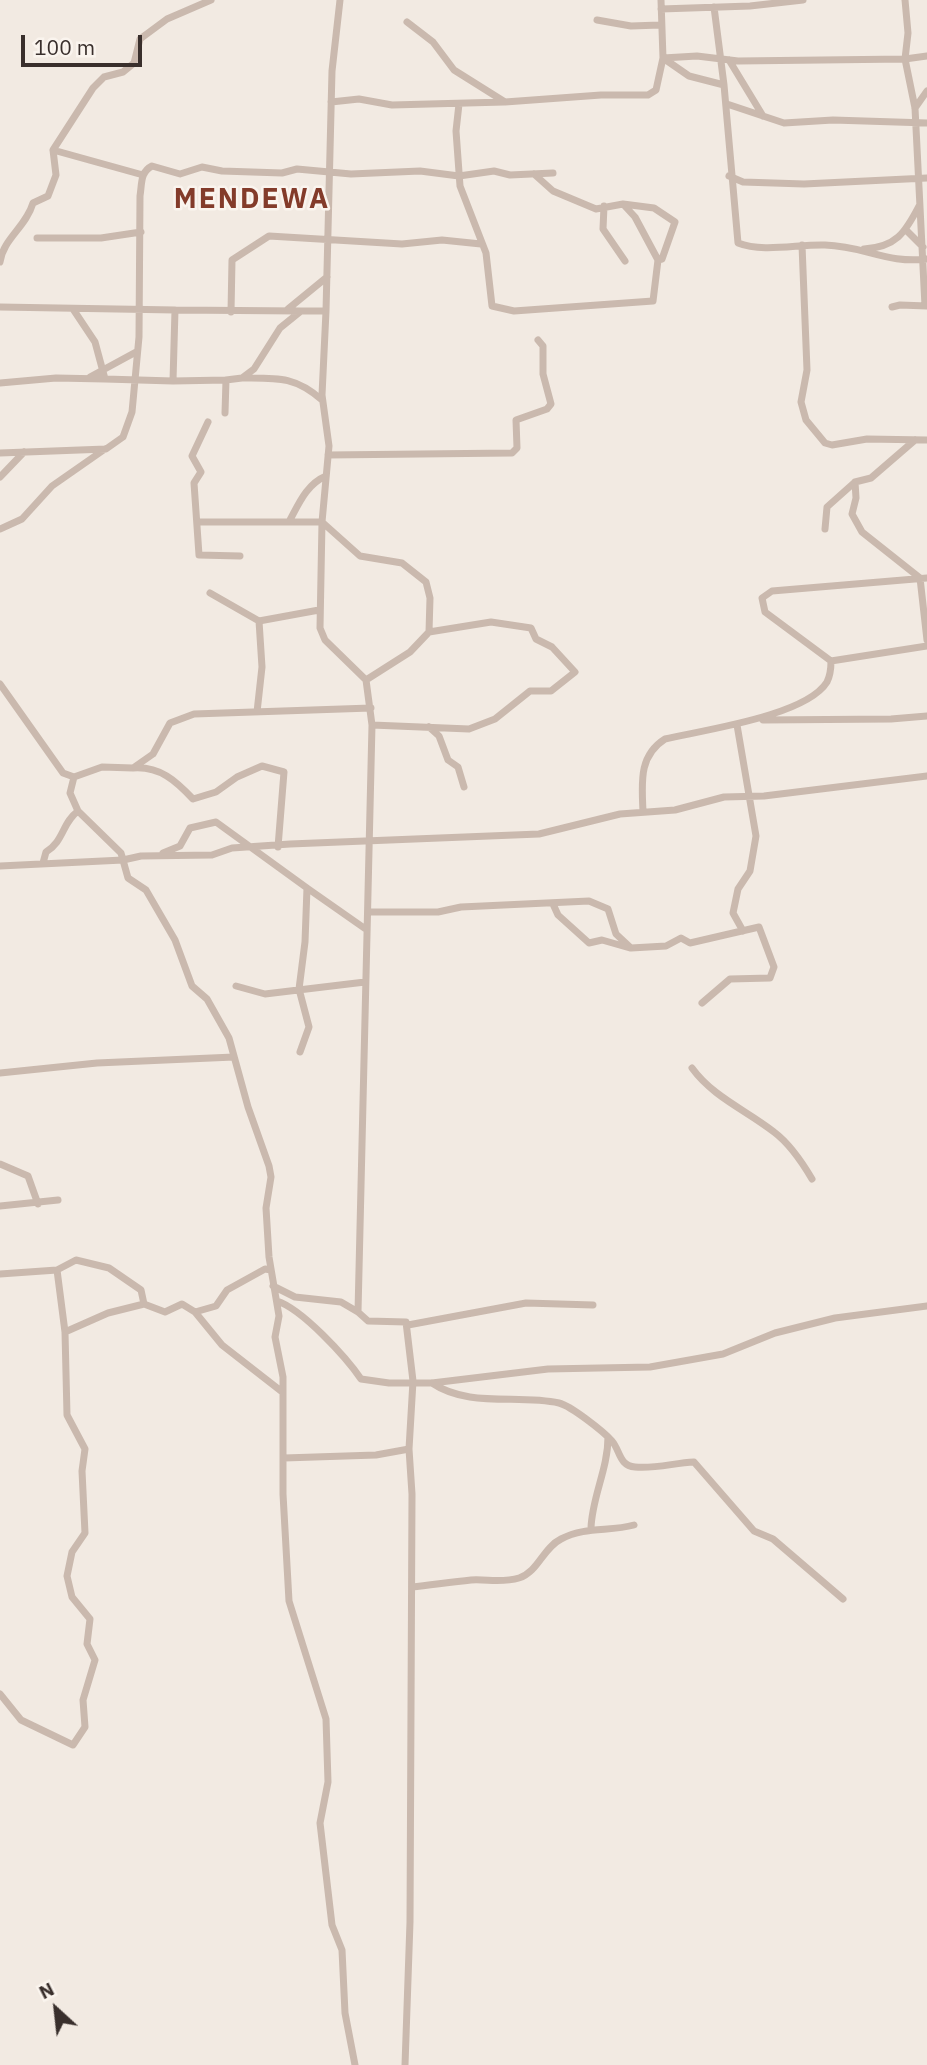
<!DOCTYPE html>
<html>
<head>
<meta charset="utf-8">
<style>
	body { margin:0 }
	#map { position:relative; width:927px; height:2065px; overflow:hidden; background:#f2eae2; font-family:"IBM Plex Sans",sans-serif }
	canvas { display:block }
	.north { position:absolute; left:21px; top:1974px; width:70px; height:70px; -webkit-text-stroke:5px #faf4ee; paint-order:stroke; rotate:333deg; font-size:19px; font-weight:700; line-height:28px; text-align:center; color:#392f2c }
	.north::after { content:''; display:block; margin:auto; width:24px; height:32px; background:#392f2c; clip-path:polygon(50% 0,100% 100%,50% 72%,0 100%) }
	.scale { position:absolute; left:21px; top:35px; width:121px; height:32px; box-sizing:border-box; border:4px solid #392f2c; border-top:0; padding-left:9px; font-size:21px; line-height:24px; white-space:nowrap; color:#392f2c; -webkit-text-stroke:5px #faf4ee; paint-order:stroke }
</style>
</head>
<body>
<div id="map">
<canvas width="927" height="2065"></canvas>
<div class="north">N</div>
<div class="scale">100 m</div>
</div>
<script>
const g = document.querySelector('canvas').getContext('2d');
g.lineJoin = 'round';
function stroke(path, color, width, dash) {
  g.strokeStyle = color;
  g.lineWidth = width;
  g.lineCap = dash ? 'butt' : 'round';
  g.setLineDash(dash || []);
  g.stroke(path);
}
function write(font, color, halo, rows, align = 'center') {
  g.font = font + ' "IBM Plex Sans",sans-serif';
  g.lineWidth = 5;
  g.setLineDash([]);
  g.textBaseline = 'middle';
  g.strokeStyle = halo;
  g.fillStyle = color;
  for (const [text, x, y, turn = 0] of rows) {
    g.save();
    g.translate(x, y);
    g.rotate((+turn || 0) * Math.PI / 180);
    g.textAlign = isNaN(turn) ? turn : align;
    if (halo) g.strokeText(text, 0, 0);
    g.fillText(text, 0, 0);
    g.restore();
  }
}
stroke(new Path2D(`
	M661,0L663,58L697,56L738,61L905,59L927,56
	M905,0L908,33L905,59L915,108L925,306
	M714,7L724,85
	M661,9L750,6L803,0
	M597,20L631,26L660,25
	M407,22L433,42L454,70L505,102L601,95H648L656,90L663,58L689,76L724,85L738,243C763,253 798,244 825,245C865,246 887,264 927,259
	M729,60L763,116
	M331,102L359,99L392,105L504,102
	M459,104L456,131L460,186L486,253L492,306L514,311L653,301L658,260L635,217L623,204L596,209L553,191L534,174
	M727,104L784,123L833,120L927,123
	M915,108L927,91
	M53,150L143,175
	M729,176L743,182L804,184L927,178
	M623,204L654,208L675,222L662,259L658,260
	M604,206L603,229L625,261
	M906,230L923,247
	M37,238H101L141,232
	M802,245L807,370L801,402L806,420L825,443L832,445L867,439L927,440
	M864,249C896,247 905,233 919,206
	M0,262C3,239 26,227 33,203L48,196L56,175L53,150L93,88L104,77L123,72L134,63L140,39L167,19L211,0
	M0,307L175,310L173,381L105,379L95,342L73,309
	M892,307L900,305L927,306
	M288,309L327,277
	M175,310L301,311
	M326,311L322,395L329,446L322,522L320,628L325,640L366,680L372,725L358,1312L368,1321L406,1322L413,1381L409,1449L412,1494L410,1922L405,2065
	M231,312L232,260L269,236L402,244L442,240L481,244
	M90,377L136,352
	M242,378C277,378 295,376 322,400
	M173,381L226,380
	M0,383L56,378L105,379
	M225,413L226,380L242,378L254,369L280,328L301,311H326L332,71L340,0
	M208,422L192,456L201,472L194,483L199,555L240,556
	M0,453L106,449L123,437L132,412L139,337L140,196C142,184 140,172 152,166L180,174L202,167L222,171L282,173L297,169L351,174L420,171L459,176L494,171L510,175L553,173
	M328,455L512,453L517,448L516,420L547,409L551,404L543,374V346L538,340
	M0,477L24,452
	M855,482L856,498L852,514L862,532L920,578L927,640
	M290,520C299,503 307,484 326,476
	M198,522H322L360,556L402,563L426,582L430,598L429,632
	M0,529L22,519L52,486L105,449
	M825,529L827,507L855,482L871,478L915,440
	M927,578L772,591L762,598L765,612L831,661L927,646
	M210,593L259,621L319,610
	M366,680L410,652L429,632L491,622L531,628L536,639L552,647L575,672L551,691H530L495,719L469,729L372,725
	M0,684L63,773L74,777L70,793L78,811L121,853L128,878L146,890L175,940L192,986L207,999L229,1038L248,1107L269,1166L271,1177L266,1208L269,1257L279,1316L275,1337L283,1377V1494L289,1601L326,1719L328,1782L320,1823L332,1925L342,1950L345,2013L355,2065
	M257,712L262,667L259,621
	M763,720L891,719L927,716
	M737,725L756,836L750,871L738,889L733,913L743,931
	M429,727L439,736L448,760L458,767L464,787
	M133,768C160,766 176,781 193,799L216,792L237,777L262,766L284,772L278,847
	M74,777L102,767L133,768L153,754L170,723L194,714L371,708
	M643,812C642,784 638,756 665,739C703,730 806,716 827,682C830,676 831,668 831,661
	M163,853L180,846L190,828L216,822L307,888L305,942L299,989L309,1027L300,1052
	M43,863L46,852C64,841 62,823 78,811
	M0,866L123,860L141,856L212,855L232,848L290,844L539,834L620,814L675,810L724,797L764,796L927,776
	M307,888L367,930
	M553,904L558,915L589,943L602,940L630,948
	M368,912H438L461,907L589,901L608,909L616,934L631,948L666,946L681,938L690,943L759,927L774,967L770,978L730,979L702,1003
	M236,986L265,994L365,982
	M692,1068C713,1097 746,1110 774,1132C790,1144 802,1162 812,1179
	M0,1073L97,1063L234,1057
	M0,1164L28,1176L38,1204
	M0,1206L58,1200
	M0,1274L57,1270L76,1260L109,1268L141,1290L144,1304
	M273,1286L295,1297L341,1302L358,1312
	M277,1301C302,1309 346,1357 361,1379L389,1383H432L548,1369L650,1367L723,1354L775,1333L835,1318L927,1306
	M195,1312L222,1345L281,1391
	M408,1325L526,1303L593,1305
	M65,1332L108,1313L144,1304L165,1312L182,1304L195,1312L216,1306L227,1290L265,1269L271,1270
	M432,1383C469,1408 518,1394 559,1403C571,1406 603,1431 612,1441C620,1450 619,1466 635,1467C655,1469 674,1463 694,1462L754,1531L773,1539L843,1599
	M284,1458L376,1455L409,1449
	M591,1528C592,1497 608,1469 608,1437
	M412,1587C431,1585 451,1582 471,1580C487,1579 502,1583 519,1578C538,1572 543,1548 561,1539C586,1526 609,1532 634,1525
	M0,1694L21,1720L73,1745L85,1727L83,1700L95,1660L87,1644L90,1619L72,1597L67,1576L72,1552L85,1533L82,1471L85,1449L67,1415L65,1332L57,1270`), '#cab9ae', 7);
g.letterSpacing = '2px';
write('bold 28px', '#833b2a', '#faf4ee', [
	["MENDEWA",252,200]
]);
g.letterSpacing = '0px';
</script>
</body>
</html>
